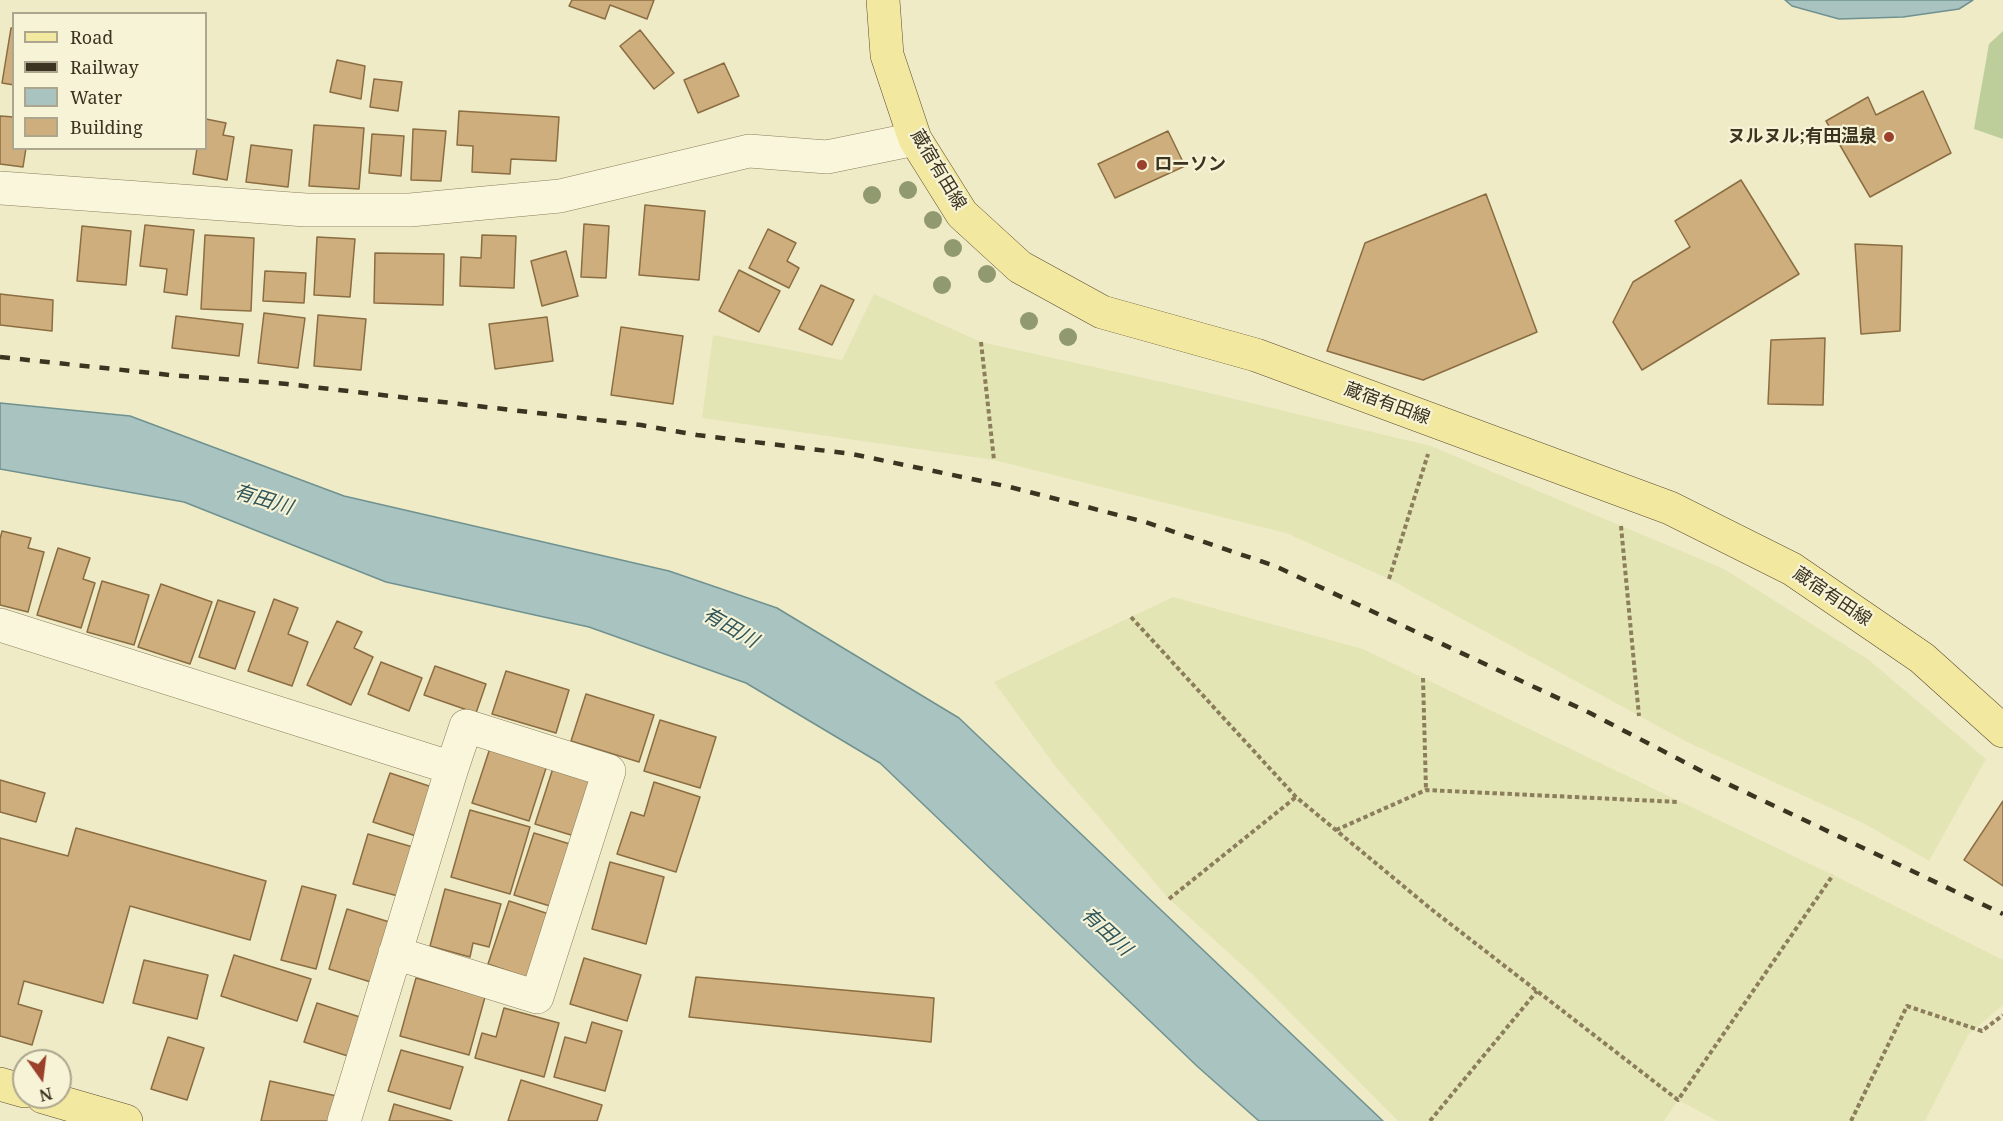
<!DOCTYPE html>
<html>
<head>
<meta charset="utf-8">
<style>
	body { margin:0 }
	#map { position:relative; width:2003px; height:1121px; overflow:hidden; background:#efebc7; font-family:"Noto Serif",serif }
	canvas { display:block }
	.legend { position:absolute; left:12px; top:12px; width:195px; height:138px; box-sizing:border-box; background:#f6f3d7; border:2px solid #aca68e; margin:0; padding:8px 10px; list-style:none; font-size:18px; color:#3c3320 }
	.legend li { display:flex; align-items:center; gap:12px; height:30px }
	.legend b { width:30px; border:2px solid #aca68e }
	.north { position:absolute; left:12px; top:1049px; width:60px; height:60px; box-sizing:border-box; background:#f6f3d7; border:2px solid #aca68e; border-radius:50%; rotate:166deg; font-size:16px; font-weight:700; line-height:24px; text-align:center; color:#3c3320 }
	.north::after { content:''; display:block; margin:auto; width:21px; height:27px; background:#9b402b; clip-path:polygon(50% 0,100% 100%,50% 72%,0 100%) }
</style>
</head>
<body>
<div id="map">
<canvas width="2003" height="1121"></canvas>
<ul class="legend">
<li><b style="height:8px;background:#f2e8a0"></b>Road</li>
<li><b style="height:8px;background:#3c3320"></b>Railway</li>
<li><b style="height:16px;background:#a9c3c0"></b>Water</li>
<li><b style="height:16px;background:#ceae7d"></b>Building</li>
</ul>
<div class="north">N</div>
</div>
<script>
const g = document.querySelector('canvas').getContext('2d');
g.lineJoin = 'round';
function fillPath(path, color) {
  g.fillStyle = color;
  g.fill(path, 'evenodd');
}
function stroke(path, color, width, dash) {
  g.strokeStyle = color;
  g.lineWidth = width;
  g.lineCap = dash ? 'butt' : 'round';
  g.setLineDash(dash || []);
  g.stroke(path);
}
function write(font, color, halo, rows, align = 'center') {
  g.font = font + ' "Noto Serif","Noto Sans JP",serif';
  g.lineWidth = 4.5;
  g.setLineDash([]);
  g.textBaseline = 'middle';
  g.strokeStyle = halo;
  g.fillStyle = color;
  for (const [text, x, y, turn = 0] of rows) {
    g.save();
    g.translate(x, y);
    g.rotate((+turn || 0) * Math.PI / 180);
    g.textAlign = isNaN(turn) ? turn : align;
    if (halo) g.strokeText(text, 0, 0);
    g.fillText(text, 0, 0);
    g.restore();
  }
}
fillPath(new Path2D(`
	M874,294L981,342L1176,385L1431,446L1724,569L1869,660L1986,759L1929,861L1865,824L1687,742L1389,579L1286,533L994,460L702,418L713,335L842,360Z
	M1173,597L1363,649L1833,875L2003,960V1005L1968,1035L1925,1121H1718L1678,1100L1664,1121H1398L1252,974L1169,899L1055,766L994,682Z`), '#e4e5b5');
fillPath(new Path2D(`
	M2003,31V139L1974,129L1989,44Z`), '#bece9b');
const water = new Path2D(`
	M1785,0H1973L1959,9L1903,17L1839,19L1792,6Z
	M0,403L130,416L344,496L669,571L777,608L959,718L1383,1121H1259L1198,1067L880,763L746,683L589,627L386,582L184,502L0,469Z`);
fillPath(water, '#a9c3c0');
stroke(water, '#6f9290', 1.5);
const building = new Path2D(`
	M572,0H654L647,19L610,5L605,19L569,6Z
	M11,28H14V85L2,83Z
	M640,30L674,73L654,89L620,46Z
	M337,60L365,66L361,99L330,92Z
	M724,63L739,96L698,113L684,80Z
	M374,79L402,82L398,111L370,107Z
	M1923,91L1951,153L1870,197L1826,121L1868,97L1876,115Z
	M459,111L559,117L556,161L511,159L510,174L472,172L473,146L457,145Z
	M0,116L14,117V148H26L23,167L0,164Z
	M206,119L226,123L223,135L234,137L227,180L193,174L197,148H206Z
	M314,125L364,128L359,189L309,186Z
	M413,129L446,131L441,181L411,180Z
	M1168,131L1185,166L1115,198L1098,164Z
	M372,134L404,136L401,176L369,173Z
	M251,145L292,150L288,187L246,182Z
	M1741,180L1799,274L1642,370L1613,322L1633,282L1690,247L1675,221Z
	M1486,194L1537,332L1423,380L1327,351L1365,243Z
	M645,205L705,211L699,280L639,275Z
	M584,224L609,226L606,278L581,277Z
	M145,225L194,230L187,295L164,292L167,269L140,266Z
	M82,226L131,231L126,285L77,281Z
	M768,229L796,243L787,261L799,268L789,288L749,268Z
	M205,235L254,238L251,311L201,309Z
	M482,235L516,236L514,288L460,286L461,257L481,258Z
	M317,237L355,239L350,297L314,295Z
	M1855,244L1902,246L1900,331L1861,334Z
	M566,251L578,296L542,306L531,261Z
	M375,253L444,254L443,305L374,303Z
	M739,270L780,291L759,332L719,311Z
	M265,271L306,273L304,303L263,301Z
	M821,285L854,300L832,345L799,329Z
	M0,294L53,300L52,331L0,325Z
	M264,313L305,318L298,368L258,363Z
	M318,315L366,319L361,370L314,366Z
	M176,316L243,324L239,356L172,348Z
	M547,317L553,361L495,369L489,324Z
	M621,327L683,336L673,404L611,395Z
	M1825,338L1823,405L1768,404L1771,340Z
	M2,531L31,538L28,548L44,552L28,612L0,605V539Z
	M58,548L90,558L83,579L95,583L81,628L37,615Z
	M102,581L149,595L134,645L87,632Z
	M161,584L212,602L190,664L138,647Z
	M274,599L298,608L288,634L308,642L292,686L248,671Z
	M218,600L255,612L235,669L199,657Z
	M337,621L362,632L354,648L373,657L351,705L307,685Z
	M381,662L422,678L409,711L368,694Z
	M435,666L486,684L476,713L424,695Z
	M506,671L569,690L556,733L492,714Z
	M586,694L654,715L639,762L571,741Z
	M660,720L716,737L700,788L644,771Z
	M491,745L548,762L529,821L472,803Z
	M555,762L603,778L584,839L535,824Z
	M390,773L435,788L419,837L373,822Z
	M0,780L45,793L36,822L0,812Z
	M654,782L700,797L676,872L617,854L631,812L644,816Z
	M2003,801V886L1964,860Z
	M470,810L530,827L510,894L451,877Z
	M76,828L266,881L250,940L130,906L103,1003L24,981L18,1004L42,1011L32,1045L0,1036V838L68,856Z
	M534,833L583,848L563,910L514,895Z
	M368,834L423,850L409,899L353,884Z
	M610,862L664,877L646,944L592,929Z
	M302,886L336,895L316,969L281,960Z
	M445,889L501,904L489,947L473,943L470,957L430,946Z
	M509,901L558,917L536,981L488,964Z
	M347,909L396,924L377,984L329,969Z
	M234,955L311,979L297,1021L221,996Z
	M584,958L641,975L627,1021L570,1004Z
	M144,960L208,975L197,1019L133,1003Z
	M696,977L934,998L931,1042L689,1017Z
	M416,978L485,997L469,1055L400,1036Z
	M317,1003L366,1019L354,1058L304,1042Z
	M504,1008L559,1023L544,1077L475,1058L482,1033L496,1037Z
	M592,1022L622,1031L605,1091L554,1077L565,1037L586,1043Z
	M168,1037L204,1048L187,1100L151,1089Z
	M401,1050L463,1067L450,1109L388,1091Z
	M521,1080L602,1105L597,1121H508Z
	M270,1081L341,1097L335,1121H261Z
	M394,1104L452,1121H389Z`);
fillPath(building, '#ceae7d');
stroke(building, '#8b6d42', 1.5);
const minor = new Path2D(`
	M0,188L306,210H410L560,196L749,151L827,157L915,139
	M0,625L452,768L344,1121
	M395,953L537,997L609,771L466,726L452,768`);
const major = new Path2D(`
	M883,0L887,55L915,139L962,214L1020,267L1102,312L1256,355L1670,508L1792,569L1922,658L2003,731
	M0,1084L24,1091
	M43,1097L126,1121`);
stroke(minor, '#8c7e5c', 34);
stroke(major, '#5a4b30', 34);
stroke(new Path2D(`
	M981,342L994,460
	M1621,526L1639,716
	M1389,579L1428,454
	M1131,617L1296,797L1431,909L1678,1100L1833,875
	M1423,678L1426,790
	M1336,830L1426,790L1679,802
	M1169,899L1296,797
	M1430,1121L1537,991
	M1851,1121L1907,1006L1982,1031L2003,1015`), '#8c7e5c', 4, [4.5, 3]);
stroke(minor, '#f9f6db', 33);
stroke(major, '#f2e8a0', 33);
stroke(new Path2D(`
	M0,357L170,375L287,384L641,425L697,435L852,454L1010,487L1145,522L1275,566L1590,713L1711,776L2003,914`), '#3c3320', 4.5, [10, 10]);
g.fillStyle = '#909a6e';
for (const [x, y] of [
	[908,190],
	[872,195],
	[933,220],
	[953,248],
	[987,274],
	[942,285],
	[1029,321],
	[1068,337]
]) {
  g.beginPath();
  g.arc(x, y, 9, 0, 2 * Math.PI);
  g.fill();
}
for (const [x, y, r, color] of [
	[1889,137,6,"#9b402b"],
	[1142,165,6,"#9b402b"]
]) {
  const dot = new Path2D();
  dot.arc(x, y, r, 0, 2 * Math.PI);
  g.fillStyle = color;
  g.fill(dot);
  stroke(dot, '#f6f3d7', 2);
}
write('bold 18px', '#3c3320', '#f6f3d7', [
	["ヌルヌル;有田温泉",1877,137],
	["ローソン",1154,165,"left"]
], 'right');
write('18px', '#3c3320', '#f6f3d7', [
	["蔵宿有田線",938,170,59],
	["蔵宿有田線",1387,404,20],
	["蔵宿有田線",1832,597,34]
]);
write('italic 20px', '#2f565b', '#f6f3d7', [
	["有田川",263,500,17],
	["有田川",730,628,30],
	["有田川",1106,932,43]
]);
</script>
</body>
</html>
